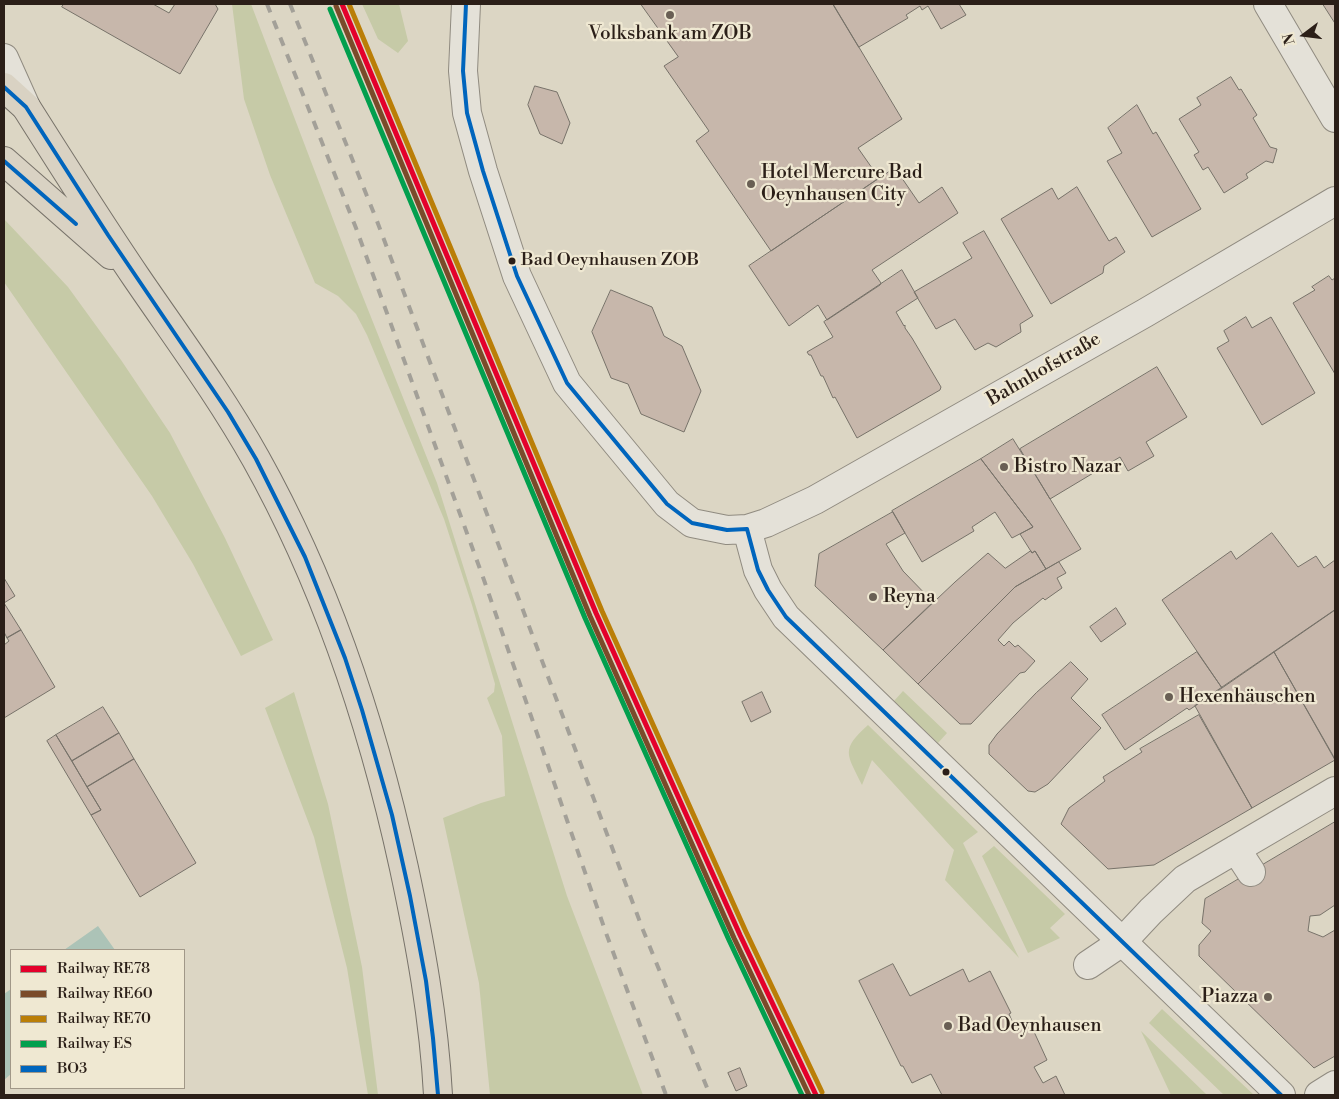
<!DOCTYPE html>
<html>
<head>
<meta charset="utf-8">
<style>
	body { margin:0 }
	#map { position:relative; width:1339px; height:1099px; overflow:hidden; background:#dcd6c4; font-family:"Libre Bodoni",serif }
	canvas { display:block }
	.frame { position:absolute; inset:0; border:5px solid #2b1f18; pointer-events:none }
	.legend { position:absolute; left:10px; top:949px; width:175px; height:140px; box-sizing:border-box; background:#efe8d2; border:1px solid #a19888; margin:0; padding:6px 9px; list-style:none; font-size:15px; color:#2b1f18 }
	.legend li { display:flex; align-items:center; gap:10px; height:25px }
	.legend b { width:25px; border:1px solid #a19888 }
	.north { position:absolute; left:1279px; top:10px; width:50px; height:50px; -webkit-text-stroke:4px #efe8d2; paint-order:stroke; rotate:255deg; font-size:14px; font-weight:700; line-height:20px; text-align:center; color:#2b1f18 }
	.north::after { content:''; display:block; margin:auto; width:18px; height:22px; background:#2b1f18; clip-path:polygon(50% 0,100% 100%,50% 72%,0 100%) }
</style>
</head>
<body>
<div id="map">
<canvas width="1339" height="1099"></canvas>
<div class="frame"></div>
<ul class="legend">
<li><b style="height:6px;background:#e4002b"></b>Railway RE78</li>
<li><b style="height:6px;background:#7a4b2a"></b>Railway RE60</li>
<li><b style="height:6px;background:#ba7e07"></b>Railway RE70</li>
<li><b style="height:6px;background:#029f4e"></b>Railway ES</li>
<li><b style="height:6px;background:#0065bd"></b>BO3</li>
</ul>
<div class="north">N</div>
</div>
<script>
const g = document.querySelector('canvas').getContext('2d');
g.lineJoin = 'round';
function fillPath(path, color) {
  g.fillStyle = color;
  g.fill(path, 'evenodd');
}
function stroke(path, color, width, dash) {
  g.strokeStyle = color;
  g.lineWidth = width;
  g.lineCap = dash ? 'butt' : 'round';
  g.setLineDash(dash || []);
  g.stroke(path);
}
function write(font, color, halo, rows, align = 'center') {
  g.font = font + ' "Libre Bodoni",serif';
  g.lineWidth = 4.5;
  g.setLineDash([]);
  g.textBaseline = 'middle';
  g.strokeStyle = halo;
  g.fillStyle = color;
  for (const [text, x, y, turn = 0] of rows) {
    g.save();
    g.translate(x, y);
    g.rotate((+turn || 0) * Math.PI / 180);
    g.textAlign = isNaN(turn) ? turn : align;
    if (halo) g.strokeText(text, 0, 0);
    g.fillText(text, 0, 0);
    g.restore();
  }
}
fillPath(new Path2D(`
	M232,4H251L357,282L437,483L567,896L643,1095H490L479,983L443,818L481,803L505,796L502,736L487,698L494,692L495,684L472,605L444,519L367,335L356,314L338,296L315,283L270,175L244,99Z
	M362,4H399L408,41L398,53L378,39Z
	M4,219L68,287L121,360L170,433L225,538L273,640L241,656L193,564L152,496L4,282Z
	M903,691L947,733L938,743L894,701Z
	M294,692L328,804L362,967L378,1095H368L347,968L314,837L265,708Z
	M868,725L978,832L963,843L1019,958L945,880L954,850L872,760L862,785C847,754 840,750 868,725Z
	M994,846L1065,914L1050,928L1060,938L1028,953L982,856Z
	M1162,1009L1254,1095H1224L1149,1023Z
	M1141,1031L1207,1095H1171Z`), '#c6caa7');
fillPath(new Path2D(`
	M98,926L115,950H64Z
	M11,989V1074L4,1080V994Z`), '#acc3b7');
const building = new Path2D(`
	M64,4H153L169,13L175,4H215L218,9L180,74L62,7Z
	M641,4H833L902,119L858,148L879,178L771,251L696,141L709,131L664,66L678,57Z
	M833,4H959L966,15L941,29L928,6L922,10L920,6L906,15L908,18L859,47Z
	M1323,4H1335V23Z
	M1231,77L1239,90L1241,89L1257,115L1253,118L1270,147L1277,149L1273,163L1266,161L1246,174L1248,178L1224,193L1208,167L1203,170L1194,155L1199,152L1179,119L1201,105L1197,98Z
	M535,86L557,92L570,123L562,144L540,134L528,105Z
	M1137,105L1153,134L1156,132L1201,209L1152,237L1107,161L1122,153L1108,128Z
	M895,168L919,203L942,187L958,213L872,270L881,283L880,285L827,320L818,305L789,326L749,266Z
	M1077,187L1109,241L1116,237L1125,252L1104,266L1103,273L1051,304L1001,219L1052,188L1058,199Z
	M984,231L1033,316L1020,324L1021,332L996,347L988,343L975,350L955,319L936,329L914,292L972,258L963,243Z
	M902,270L918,298L896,312L904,326L905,325V328L912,338L941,387L940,390L857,438L835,397L833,398L823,376H821L811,355H809L807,352L833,337L824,322Z
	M1329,276L1332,280L1335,278V374L1293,303L1315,290L1312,287Z
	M611,290L652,307L664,336L682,346L701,391L684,432L641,414L628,384L611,378L592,332Z
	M1246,317L1252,328L1271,317L1315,393L1262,425L1217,348L1229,341L1224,331Z
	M1157,367L1187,417L1146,442L1154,456L1128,471L1120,457L1050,499L1020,449Z
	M1013,439L1081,549L1046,569L1035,551L1032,553L1020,534L1033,527L981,459Z
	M981,459L1033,527L1012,538L995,512L972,527L974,531L922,562L892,511Z
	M893,512L905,533L886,544L903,571L933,602L883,650L815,586L819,554Z
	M1272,533L1298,567L1316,556L1324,568L1335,560V610L1222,688L1162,600L1231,551L1236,559Z
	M1031,551L1032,553L1035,551L1046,569L1015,587L918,684L883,650L955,582L988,553L1005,568Z
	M1059,562L1066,573L1057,578L1062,588L1045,600L1043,598L1013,623L998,640L1004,646L1009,641L1015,647L1018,645L1035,661L1025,672L1020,673L971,724H960L918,684L1015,587Z
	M4,578L15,596L4,603Z
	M4,603L21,630L7,638L4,632Z
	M1116,608L1126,624L1101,642L1090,627Z
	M1335,610V759L1274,652Z
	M21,630L55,687L4,718V645L9,641L7,638Z
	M1197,652L1222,688L1189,710L1187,708L1125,750L1102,715Z
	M1274,652L1335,760L1252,808L1195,706Z
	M1071,662L1088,679L1071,698L1101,728L1048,784L1035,792L1028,791L989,754V745L997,734L1036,693Z
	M762,692L771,712L751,722L742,702Z
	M103,707L119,733L72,761L56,735Z
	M1199,715L1252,808L1154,865L1108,869L1061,824L1069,808L1105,781L1103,777L1142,752L1140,749Z
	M119,733L134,759L87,787L72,761Z
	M56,735L101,810L91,815L47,741Z
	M134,759L196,863L140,897L91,815L101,810L87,787Z
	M1335,822V905L1320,915L1310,916L1308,931L1323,937L1335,930V1056L1314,1068L1199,956V945L1211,931L1202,923L1205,899Z
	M893,964L910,996L963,969L969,982L990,971L1011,1013L1009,1014L1016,1030L1030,1023L1047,1060L1034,1067L1043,1083L1056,1076L1065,1095H942L931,1074L912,1083L903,1066H901L859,981Z
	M740,1068L747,1086L736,1091L728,1073Z`);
fillPath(building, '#c7b7ab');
stroke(building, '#777269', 1);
const minor = new Path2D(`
	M466,4L463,71L467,113L483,171L517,276L567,383L667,504L692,523L727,530L747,529L766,523L815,500L1145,313L1335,201
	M1268,4L1335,118
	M4,58L26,107
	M747,529L758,570L768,590L786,617L1281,1095
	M1236,849L1251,872
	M1088,965L1122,942L1151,911L1185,879L1335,791
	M1319,1095L1335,1085`);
const major = new Path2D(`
	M4,87L26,107C62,164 98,221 136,277C177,337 220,395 256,459C327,586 373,726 404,868C420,943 434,1019 438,1095
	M4,161L111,255`);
stroke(minor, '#908b80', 30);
stroke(major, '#777269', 30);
stroke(minor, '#e4e1d8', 28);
stroke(major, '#d9d2c3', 28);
stroke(new Path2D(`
	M267,4L356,228L484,580L606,933L666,1095
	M290,4L377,221L643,930L710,1095`), '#a3a098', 4, [9, 9]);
stroke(new Path2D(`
	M466,4L463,71L467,113L483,171L517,276L567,383L667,504L692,523L727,530L747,529L758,570L768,590L786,617L1281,1095
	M4,87L26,107L108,235L228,412L256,459L305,557L345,658L362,710L392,815L410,896L426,981L433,1038L438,1095
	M4,161L76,224`), '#0065bd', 4);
stroke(new Path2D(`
	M342,4L596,613L740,935L816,1095`), '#e4002b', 5);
stroke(new Path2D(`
	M336,6L590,616L734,938L809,1095`), '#7a4b2a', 5);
stroke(new Path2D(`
	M349,4L602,611L746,932L822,1092`), '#ba7e07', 5);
stroke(new Path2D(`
	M330,9L585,618L729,940L802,1095`), '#029f4e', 5);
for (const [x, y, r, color] of [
	[670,15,5,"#695f54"],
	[751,184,5,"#695f54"],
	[512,261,4.5,"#2b1f18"],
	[1004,467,5,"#695f54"],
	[873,597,5,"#695f54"],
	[1169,697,5,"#695f54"],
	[946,772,4.5,"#2b1f18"],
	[1268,997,5,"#695f54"],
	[948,1026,5,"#695f54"]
]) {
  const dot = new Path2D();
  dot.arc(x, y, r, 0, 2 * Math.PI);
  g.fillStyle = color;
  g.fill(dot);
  stroke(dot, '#efe8d2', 2);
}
write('18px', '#2b1f18', '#efe8d2', [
	["Bad Oeynhausen ZOB",521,261]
], 'left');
write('19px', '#2b1f18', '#efe8d2', [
	["Volksbank am ZOB",670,34,"center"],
	["Hotel Mercure Bad",761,173],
	["Oeynhausen City",761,195],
	["Bistro Nazar",1014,467],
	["Reyna",883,597],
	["Hexenhäuschen",1179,697],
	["Piazza",1258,997,"right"],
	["Bad Oeynhausen",958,1026]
], 'left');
write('19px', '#2b1f18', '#efe8d2', [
	["Bahnhofstraße",1044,370,-30]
]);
</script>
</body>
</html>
